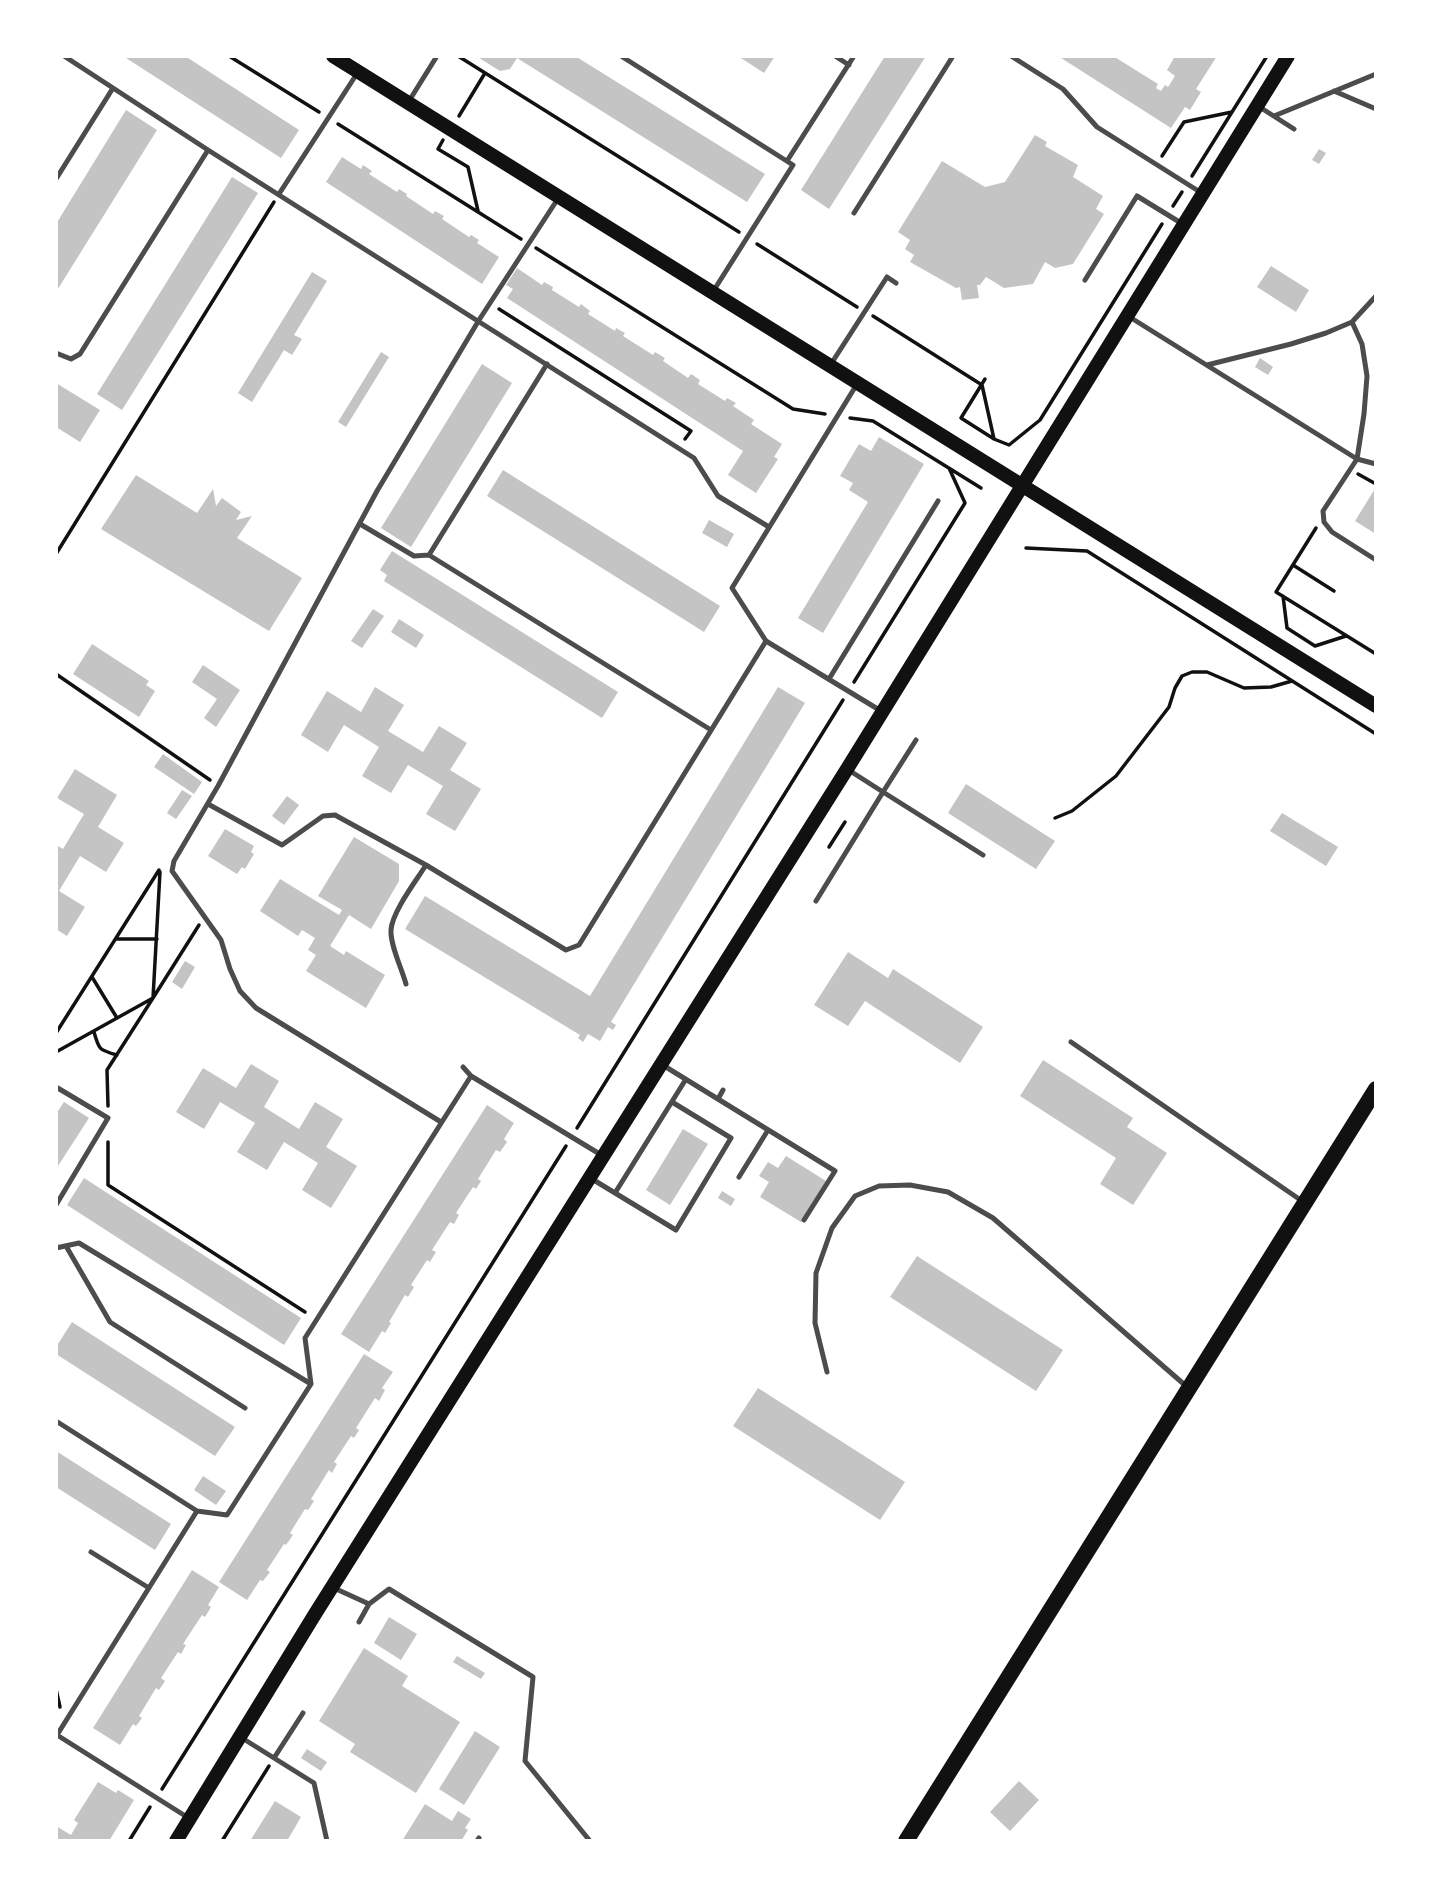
<!DOCTYPE html>
<html>
<head>
<meta charset="utf-8">
<style>
	body { margin:0 }
	#map { position:relative; width:1432px; height:1897px; overflow:hidden; background:#fff; font-family:Barlow,sans-serif }
	canvas { display:block }
	.frame { position:absolute; inset:0; border:58px solid #fff; pointer-events:none }
</style>
</head>
<body>
<div id="map">
<canvas width="1432" height="1897"></canvas>
<div class="frame"></div>
</div>
<script>
const g = document.querySelector('canvas').getContext('2d');
g.lineJoin = 'round';
function fillPath(path, color) {
  g.fillStyle = color;
  g.fill(path, 'evenodd');
}
function stroke(path, color, width, dash) {
  g.strokeStyle = color;
  g.lineWidth = width;
  g.lineCap = dash ? 'butt' : 'round';
  g.setLineDash(dash || []);
  g.stroke(path);
}
fillPath(new Path2D(`
	M123,56H185L299,130L281,158Z
	M476,56H575L765,174L747,202L517,58L510,69L500,71Z
	M738,56H775L764,73Z
	M885,56H926L829,209L801,190Z
	M1058,56H1113L1158,84L1156,88L1161,91L1165,85L1168,87L1175,76L1167,70L1175,56H1217L1196,89L1201,92L1190,110L1185,107L1171,128Z
	M126,110L157,130L56,292V224Z
	M1035,135L1047,142L1045,146L1078,165L1073,177L1103,196L1096,209L1104,214L1073,264L1055,268L1045,262L1033,284L1004,288L986,277L980,285H977L979,298L962,300L960,287L956,288L910,262L914,255L905,249L910,240L898,232L942,161L985,187L1005,182Z
	M1319,149L1326,153L1319,164L1312,160Z
	M342,157L361,169L363,165L372,171L369,174L397,192L399,189L407,194L406,196L433,214L435,211L444,216L442,219L469,237L471,235L479,240L477,243L499,257L482,284L326,182Z
	M232,177L258,193L122,410L97,394Z
	M1271,266L1309,290L1296,312L1257,287Z
	M517,268L542,285L544,282L553,287L552,290L579,307L581,304L590,311L588,314L615,331L616,328L625,333L623,336L653,355L655,352L665,358L663,361L688,378L691,374L700,380L698,384L725,401L727,398L736,403L733,406L754,420L751,424L782,444L774,457L778,459L756,493L728,475L743,451L507,298L513,289L506,285Z
	M312,272L327,281L294,335L302,339L292,355L284,350L252,402L238,393Z
	M381,352L389,357L346,427L338,422Z
	M1260,358L1273,367L1268,375L1255,367Z
	M482,364L512,383L411,547L381,528Z
	M56,383L100,410L80,442L56,427Z
	M879,437L924,464L823,633L798,618L868,502L849,490L853,483L840,476L859,444L871,451Z
	M503,470L720,606L704,632L487,496Z
	M136,475L197,513L213,489L216,506L222,498L241,512L236,520L252,516L237,538L302,578L269,631L101,529Z
	M1376,487V534L1355,521Z
	M709,520L734,534L727,547L702,533Z
	M392,551L618,692L602,718L384,581L387,575L380,570Z
	M373,609L384,616L362,648L351,641Z
	M399,619L424,635L416,648L391,632Z
	M92,644L149,681L146,685L155,691L139,717L73,674Z
	M203,665L240,690L216,727L204,718L217,699L192,682Z
	M375,687L404,705L388,731L423,752L439,726L467,743L450,770L481,789L455,831L426,814L443,786L408,765L391,793L362,776L379,747L344,725L328,752L301,735L327,691L361,712Z
	M778,687L805,703L611,1022L616,1025L613,1030L608,1027L600,1041L588,1034L583,1042L578,1038L580,1035L405,929L425,896L590,996Z
	M163,754L202,782L194,794L154,767Z
	M75,769L117,795L98,827L124,843L106,872L80,856L59,891L85,907L67,936L56,929V845L63,849L84,814L57,798Z
	M966,784L1055,841L1036,869L948,813Z
	M182,790L192,796L176,819L167,813Z
	M287,796L299,805L284,825L272,816Z
	M1282,813L1338,847L1326,866L1270,831Z
	M225,829L254,846L251,852L254,854L245,869L242,867L237,874L208,856Z
	M354,837L399,864V881L371,929L349,915L330,946L344,955L346,951L385,975L366,1008L306,971L316,955L308,950L315,938L302,930L298,936L260,911L280,879L339,915L342,910L318,896Z
	M848,952L888,978L893,969L983,1027L960,1063L865,1001L848,1026L814,1005Z
	M185,961L195,967L182,989L172,982Z
	M1043,1060L1133,1118L1127,1127L1167,1153L1133,1205L1100,1184L1116,1158L1020,1096Z
	M251,1064L279,1081L264,1107L299,1129L315,1102L343,1119L326,1147L357,1166L331,1208L302,1190L318,1163L284,1142L267,1170L237,1152L255,1123L220,1102L204,1129L176,1112L203,1068L236,1088Z
	M64,1102L89,1118L56,1169V1114Z
	M487,1105L514,1123L504,1139L507,1142L500,1152L496,1150L478,1179L481,1181L476,1189L473,1187L456,1213L459,1215L454,1224L450,1222L432,1250L436,1252L430,1262L427,1260L411,1285L414,1287L408,1297L405,1295L389,1322L391,1323L385,1333L382,1331L369,1352L341,1334Z
	M683,1129L708,1144L670,1205L646,1190Z
	M786,1156L826,1181L801,1222L760,1197L769,1182L759,1176L768,1162L778,1168Z
	M84,1178L301,1318L284,1345L67,1205Z
	M722,1191L735,1199L731,1206L718,1198Z
	M917,1256L1063,1350L1036,1391L890,1297Z
	M72,1322L235,1427L215,1456L56,1354V1347Z
	M364,1354L393,1372L382,1388L385,1390L379,1401L375,1398L356,1428L359,1430L354,1438L351,1436L334,1462L337,1464L332,1473L329,1470L311,1499L314,1501L308,1510L305,1509L290,1533L293,1535L286,1545L284,1544L267,1570L270,1572L263,1581L260,1580L247,1600L219,1582Z
	M758,1388L905,1482L880,1520L733,1426Z
	M56,1451L171,1524L155,1550L56,1487Z
	M203,1476L226,1491L216,1505L194,1490Z
	M192,1570L219,1587L208,1605L211,1607L205,1617L202,1615L183,1644L186,1645L181,1654L178,1652L161,1678L165,1681L159,1690L156,1688L139,1716L142,1718L136,1726L133,1724L120,1745L93,1728Z
	M389,1617L417,1634L401,1660L374,1643Z
	M364,1648L408,1676L402,1686L460,1722L416,1793L350,1752L355,1744L319,1721Z
	M457,1656L485,1673L481,1679L453,1662Z
	M475,1731L500,1747L464,1805L439,1789Z
	M307,1749L327,1762L321,1771L301,1758Z
	M1019,1781L1039,1800L1010,1831L990,1812Z
	M98,1782L116,1793L118,1790L134,1800L109,1841H56V1826L71,1835L78,1823L74,1820Z
	M275,1801L301,1817L287,1841H250Z
	M425,1804L452,1821L458,1811L471,1819L465,1828L468,1830L461,1841H402Z`), '#c4c4c4');
stroke(new Path2D(`
	M229,56L319,112
	M458,56L739,232
	M459,116L485,73
	M338,124L521,239
	M443,140L438,149L468,167L478,211
	M1162,156L1184,122L1232,112
	M1192,176L1267,56
	M1173,206L1182,192
	M757,244L857,307
	M536,248L793,409L825,414
	M499,309L691,431L685,439
	M873,316L982,385L994,439L1009,445L1040,420L1162,224
	M985,379L961,418L994,439
	M850,418L873,421L981,488
	M1358,474L1376,484
	M1316,528L1276,592L1376,654
	M1026,548L1087,551L1376,734
	M56,554L274,202
	M1293,565L1334,591
	M1283,596L1287,628L1315,646L1346,636
	M56,674L210,780
	M854,682L965,503L949,468
	M1055,818L1072,811L1116,776L1169,707L1175,688L1182,676L1192,672H1207L1244,688L1271,687L1292,681
	M829,847L845,822
	M117,939H157
	M92,977L117,1018
	M94,1032C99,1050 99,1050 117,1055
	M56,1033L159,870
	M56,1052L153,998L199,925
	M108,1106L107,1070L153,998L160,872
	M577,1128L843,700
	M108,1142V1185L305,1312
	M56,1689L60,1707
	M162,1789L566,1146
	M129,1841L150,1807
	M222,1841L269,1766`), '#111', 3.5);
stroke(new Path2D(`
	M64,56L208,150L694,458L718,496L769,527
	M621,56L793,165L714,290
	M835,56L849,65
	M1011,56L1063,89L1097,127L1200,192
	M1334,91L1376,109
	M409,101L437,56
	M1258,106L1294,129
	M1274,116L1376,74
	M787,161L854,56
	M56,179L113,88
	M279,194L358,72
	M854,213L953,56
	M1085,280L1137,196L1181,223
	M1128,316L1357,459L1376,464
	M1352,322L1362,344L1367,376L1364,414L1357,459L1323,511L1324,522L1332,532L1376,560
	M56,353L71,359L80,354L208,150
	M547,364L429,555L711,730
	M831,364L887,277L896,283
	M1207,365L1291,344L1326,333L1352,322L1376,296
	M360,524L414,556L429,555
	M766,641L732,588L857,384
	M829,679L938,501
	M847,769L883,792L916,740
	M208,804L282,845L323,816L335,815L426,865L566,950L579,945L766,641L881,711
	M816,901L883,792L983,855
	M406,984C402,969 390,945 391,930C392,912 416,881 426,865
	M1071,1042L1302,1201
	M661,1064L835,1171L804,1220
	M463,1067L471,1076
	M56,1087L108,1118L56,1205
	M718,1099L723,1090
	M441,1122L256,1008L240,991L230,969L221,940L172,871L174,861L218,786L377,491L479,320L559,197
	M739,1177L768,1130
	M592,1179L676,1230L731,1138L672,1102
	M615,1193L686,1079
	M66,1246L110,1322L245,1408
	M56,1248L79,1243L311,1384
	M827,1372L815,1323L816,1273L832,1228L855,1196L879,1186L910,1185L948,1192L993,1218L1186,1386
	M56,1421L197,1511L57,1735L187,1817
	M197,1511L227,1515L311,1384L305,1338L471,1076L603,1156
	M91,1552L149,1588
	M334,1588L369,1604L359,1622
	M369,1604L389,1589L533,1677L525,1761L590,1841
	M242,1738L314,1783L327,1841
	M274,1758L303,1713
	M477,1841L479,1838`), '#4c4c4c', 5);
stroke(new Path2D(`
	M333,56L1376,706
	M176,1841L315,1614L847,769L1288,56`), '#111', 14);
stroke(new Path2D(`
	M906,1841L1376,1089`), '#111', 16);
</script>
</body>
</html>
